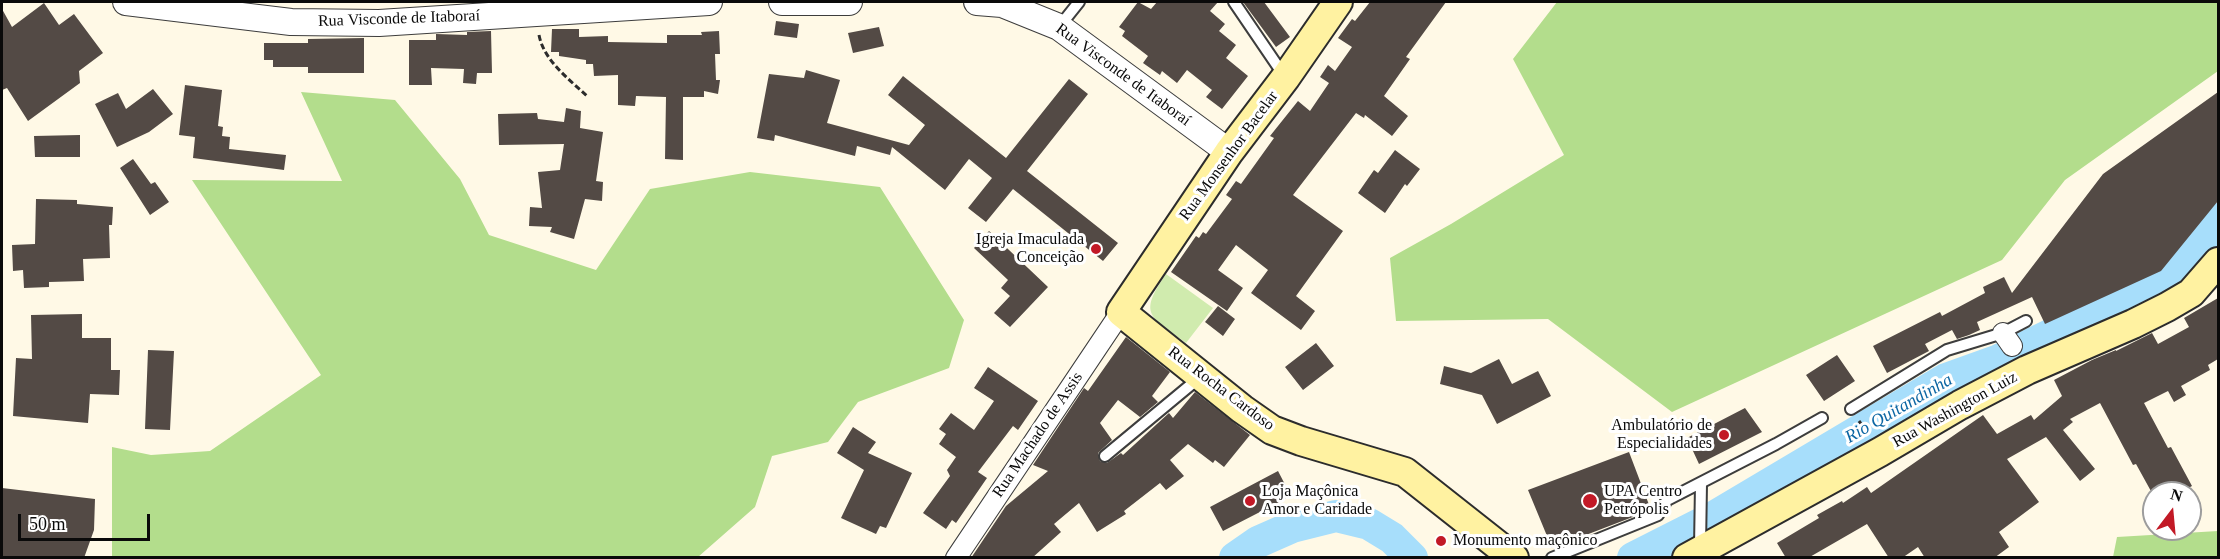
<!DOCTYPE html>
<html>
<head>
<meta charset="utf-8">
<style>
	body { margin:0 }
	#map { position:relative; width:2220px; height:559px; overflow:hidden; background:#fff9e6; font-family:"Times New Roman",serif }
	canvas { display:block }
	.frame { position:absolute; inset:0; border:3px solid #0a0a0a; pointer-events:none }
	.north { position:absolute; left:2142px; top:481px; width:60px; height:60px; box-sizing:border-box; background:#fff; border:2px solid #9d9d9d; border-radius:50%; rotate:16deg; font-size:16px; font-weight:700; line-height:24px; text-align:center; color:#0a0a0a }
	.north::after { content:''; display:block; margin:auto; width:21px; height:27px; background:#c21926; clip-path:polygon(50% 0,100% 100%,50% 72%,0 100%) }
	.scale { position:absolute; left:18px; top:514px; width:132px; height:27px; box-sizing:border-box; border:3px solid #0a0a0a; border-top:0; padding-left:8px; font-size:18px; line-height:21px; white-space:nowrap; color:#0a0a0a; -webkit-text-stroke:4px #fff; paint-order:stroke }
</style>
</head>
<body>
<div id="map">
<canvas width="2220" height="559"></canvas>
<div class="frame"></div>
<div class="north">N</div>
<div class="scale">50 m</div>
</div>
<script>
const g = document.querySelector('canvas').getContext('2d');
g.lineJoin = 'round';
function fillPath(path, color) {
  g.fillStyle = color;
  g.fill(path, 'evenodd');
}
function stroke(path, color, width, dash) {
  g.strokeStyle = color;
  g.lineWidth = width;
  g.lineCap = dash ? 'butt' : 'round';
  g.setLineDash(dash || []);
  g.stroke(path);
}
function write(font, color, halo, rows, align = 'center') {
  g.font = font + ' "Times New Roman",serif';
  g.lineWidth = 6;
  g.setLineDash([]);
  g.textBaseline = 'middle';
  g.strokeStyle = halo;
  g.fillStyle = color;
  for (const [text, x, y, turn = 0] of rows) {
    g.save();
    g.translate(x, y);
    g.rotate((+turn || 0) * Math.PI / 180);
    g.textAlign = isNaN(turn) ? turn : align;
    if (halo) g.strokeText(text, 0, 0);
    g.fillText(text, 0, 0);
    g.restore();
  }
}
fillPath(new Path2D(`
	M1166,274L1213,308L1186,343C1151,316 1137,316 1166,274Z`), '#d0ebae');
fillPath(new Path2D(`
	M1557,2H2218V71L2065,180L2002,260L1672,412L1548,319L1396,321L1390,258L1451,224L1564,155L1513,59Z
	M301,92L395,100L460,179L489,235L596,270L650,189L750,172L880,187L964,320L949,368L858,402L828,442L772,456L755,507L698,557H112V447L151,455L210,451L321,375L192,180L342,181Z
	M2218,531V557H2113L2117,537Z`), '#b3dd8c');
stroke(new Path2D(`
	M1235,558L1258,542L1292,527L1336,516L1369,524L1392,538L1412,558
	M1633,558L1712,518L1946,379L1999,360L2173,275L2218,219`), '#a7defb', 32);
fillPath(new Path2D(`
	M1138,2L1151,9L1157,2H1218L1210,11L1225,24L1219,31L1236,45L1226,58L1248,76L1222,109L1206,97L1212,90L1187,70L1177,83L1162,71L1160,75L1143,63L1148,56L1122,36L1125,31L1119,27Z
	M1243,2H1264L1290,37L1276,47Z
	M1370,2H1446L1406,57L1410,59L1384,96L1408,116L1392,136L1365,115L1364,118L1356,113L1293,195L1343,231L1296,296L1315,311L1301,330L1251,293L1268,270L1236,245L1218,270L1243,288L1227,311L1171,272L1196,236L1199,238L1203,232L1206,234L1232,199L1226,195L1236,181L1241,184L1274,138L1270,136L1298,101L1310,111L1329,83L1320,77L1328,65L1335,71L1352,47L1338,38L1352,19L1355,21Z
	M44,3L59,25L74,14L103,53L79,71L80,83L28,121L7,88L2,90V9L12,27Z
	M776,21L799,24L797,38L774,35Z
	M879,27L884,46L853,53L848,33Z
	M552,29H579V37L608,36V42L667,43V35H702L701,32L719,31L720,54H715L716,80H720L718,94L704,91V97H683V160L665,159L666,97L636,96L635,106L618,105V75L594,76L593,64H586V60L559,56V52H551Z
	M491,31L492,73H477L476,84L463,83L464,69L431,68L432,85H409V40H436V34L467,35V32Z
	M364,38V73H308V67H273V60H264V43H308V39Z
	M806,70L840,80L827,123L909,145L925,125L888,95L903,76L1006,158L1069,79L1088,94L1027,171L1118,243L1103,261L1013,189L986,222L968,208L992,178L969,159L945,190L892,147L890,155L857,146L855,156L775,135L774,141L757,138L769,74L804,78Z
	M185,85L222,90L218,126L223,127L222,136L230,137L229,149L286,155L284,170L193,158L195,137L179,135Z
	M153,89L173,114L149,132L117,147L95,104L118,93L126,109Z
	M2218,92V201L2161,271L2045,324L2032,297L1977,322L1980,330L1969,335L1957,339L1952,330L1925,344L1929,351L1887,373L1873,346L1940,312L1942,316L1985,293L1983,287L2004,277L2012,293L2103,174Z
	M566,108L581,111L580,128L603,132L596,181L603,182L602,201L585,199L574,239L550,232L552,227L529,226L530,207L542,208L538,172L560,170L564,144L499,145L498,114L537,113L538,119L564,122Z
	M80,135V157H35L34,136Z
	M1395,150L1420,169L1407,186L1405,184L1385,213L1358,193L1374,170L1378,173Z
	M133,159L151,184L155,182L169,202L150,215L120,168Z
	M36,199L77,200V204L113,207L112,225H109L110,258L83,259L84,281L49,282V287L24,288L23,270L13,271L12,245L35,244Z
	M989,231L1048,287L1010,327L994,313L1010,296L1001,288L1008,280L974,248Z
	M2218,298V359L2208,365L2210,370L2181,386L2186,395L2174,402L2168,391L2144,403L2168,448L2171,447L2192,486L2179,493H2152L2136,464L2133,465L2100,403L2070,419L2073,422L2063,430L2095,469L2080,481L2046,437L2007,459L2039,502L1999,532L2009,547L1994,558H1925L1918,547L1902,558H1889L1867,524L1808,558H1786L1777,543L1819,518L1817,515L1842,501L1843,503L1867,487L1871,493L1983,415L1997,434L2031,415L2034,420L2062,396L2054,380L2092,360L2116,350V351L2152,333L2158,344L2189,327L2184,318Z
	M1218,306L1235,319L1223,336L1205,322Z
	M82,314V338H111V370H120L119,395L90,394L88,423L13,416L16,358L32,359L31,315Z
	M1126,337L1170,372L1152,396L1158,402L1140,417L1118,400L1100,423L1112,440L1098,453L1100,461L1107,463L1121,453L1123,455L1169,413L1173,418L1195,392L1250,435L1224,467L1215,460L1213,463L1188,444L1170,460L1184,476L1166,490L1160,483L1124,511L1126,514L1097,532L1079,503L1054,524L1061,532L1032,558H971L1006,506L1048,471L1033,465L1084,388L1088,391Z
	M1316,343L1334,366L1303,390L1285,367Z
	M148,350L174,351L170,430L145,429Z
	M1837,355L1855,381L1824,401L1806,375Z
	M1499,359L1512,384L1538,371L1551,396L1497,424L1482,395L1440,384L1444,366L1471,373Z
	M988,367L1038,401L1018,430L1013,426L978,472L987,478L956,523L952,520L946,529L923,513L950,476L947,470L956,457L939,444L946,434L939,429L951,413L974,430L994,401L974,388Z
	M1745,408L1762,432L1699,464L1687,438Z
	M853,427L876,442L868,453L912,473L886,528L880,526L876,534L841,518L864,470L837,453Z
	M1629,452L1651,510L1552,548L1528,490Z
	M1278,471L1291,496L1223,531L1210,507Z
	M2,488L95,499L94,530L84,558H2Z`), '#534a45');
const service = new Path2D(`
	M1234,2L1285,77
	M1059,27L1079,2
	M1851,409L1947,350L2003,333L2026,321
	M1105,456L1199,378
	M1700,547L1701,484
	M1552,558L1658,515L1667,500L1776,444L1822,418`);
const minor = new Path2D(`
	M2003,333L2012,346
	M956,558L1121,312`);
const tertiary = new Path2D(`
	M126,2L291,22L379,23L709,2
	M782,2H849
	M977,2L1002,4L1059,27L1229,152`);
const secondary = new Path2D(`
	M1338,2L1286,77L1229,152L1121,312L1242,409L1272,430L1301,441L1405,472L1514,558
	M1687,558L1880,452L1960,405L2027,370L2133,324L2167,307L2191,293L2218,262`);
stroke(service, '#3d3d3d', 14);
stroke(minor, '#3d3d3d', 22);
stroke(tertiary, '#3d3d3d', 28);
stroke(secondary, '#2c2c2c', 32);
stroke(new Path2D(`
	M539,35C544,61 569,79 587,96
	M1859,421L1868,433`), '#2c2c2c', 3, [6, 3]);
stroke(service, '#fff', 10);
stroke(minor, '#fff', 20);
stroke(tertiary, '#fff', 26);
stroke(secondary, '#fff2a1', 28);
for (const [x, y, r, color] of [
	[1096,249,6,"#c21926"],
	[1724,435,6,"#c21926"],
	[1250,501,6,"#c21926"],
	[1590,501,8,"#c21926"],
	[1441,541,6,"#c21926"]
]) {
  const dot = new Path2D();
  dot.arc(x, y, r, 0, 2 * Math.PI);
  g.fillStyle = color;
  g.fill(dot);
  stroke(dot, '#fff', 2);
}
write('16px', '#0a0a0a', '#fff', [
	["Rua Visconde de Itaboraí",399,19,-2],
	["Rua Visconde de Itaboraí",1123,75,36],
	["Rua Monsenhor Bacelar",1229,156,-54],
	["Rua Rocha Cardoso",1221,389,37],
	["Rua Washington Luiz",1955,410,-29],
	["Rua Machado de Assis",1038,435,-56]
]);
write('16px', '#0a0a0a', '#fff', [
	["Igreja Imaculada",1084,240,"right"],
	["Conceição",1084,258,"right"],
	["Ambulatório de",1712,426,"right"],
	["Especialidades",1712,444,"right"],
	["Loja Maçônica",1262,492],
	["Amor e Caridade",1262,510],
	["UPA Centro",1604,492],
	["Petrópolis",1604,510],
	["Monumento maçônico",1453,541]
], 'left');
write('italic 18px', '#0c66a3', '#fff', [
	["Rio Quitandinha",1899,409,-30]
]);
</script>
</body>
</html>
